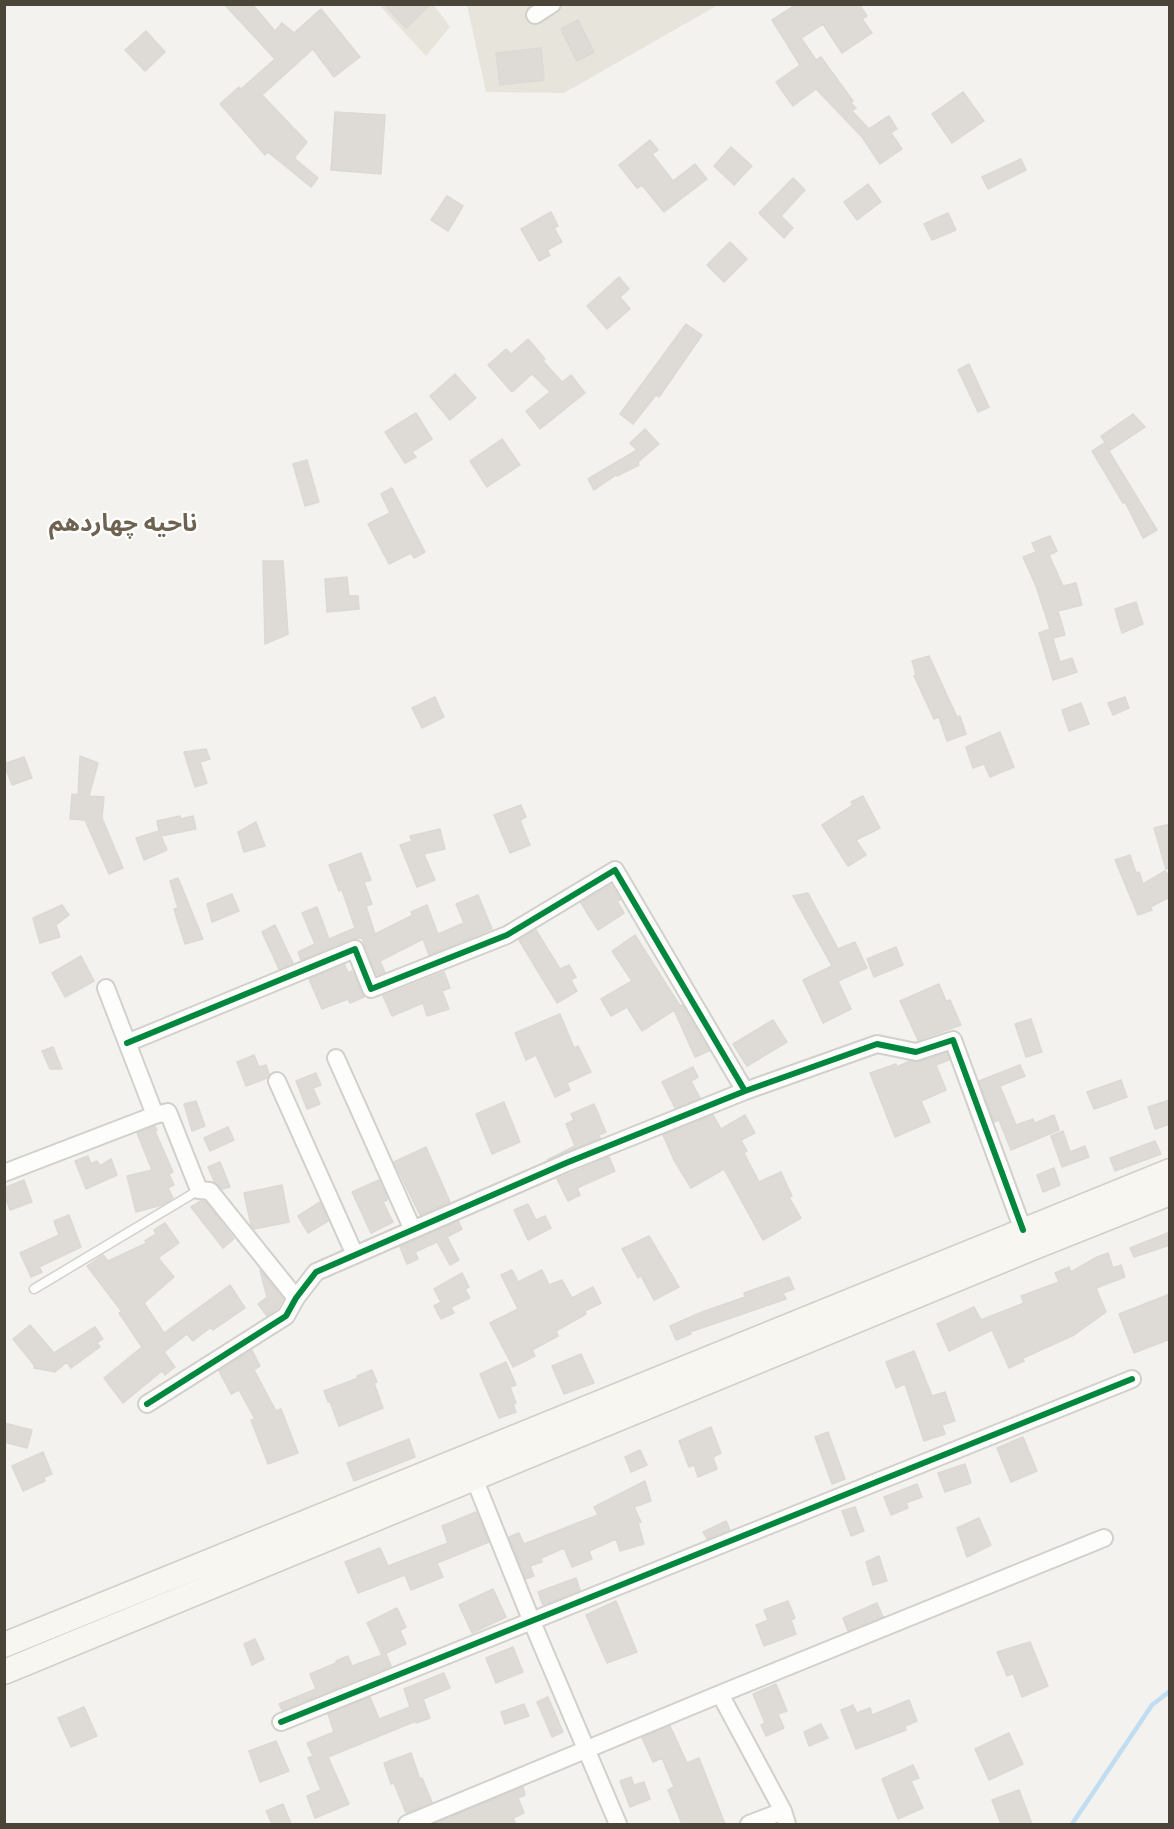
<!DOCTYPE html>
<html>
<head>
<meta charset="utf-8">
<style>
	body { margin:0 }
	#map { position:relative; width:1174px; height:1829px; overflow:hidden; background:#f4f2ee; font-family:Lato,sans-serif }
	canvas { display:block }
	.frame { position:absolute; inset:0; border:6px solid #4b4439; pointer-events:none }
</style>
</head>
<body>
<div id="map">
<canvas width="1174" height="1829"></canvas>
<div class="frame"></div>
</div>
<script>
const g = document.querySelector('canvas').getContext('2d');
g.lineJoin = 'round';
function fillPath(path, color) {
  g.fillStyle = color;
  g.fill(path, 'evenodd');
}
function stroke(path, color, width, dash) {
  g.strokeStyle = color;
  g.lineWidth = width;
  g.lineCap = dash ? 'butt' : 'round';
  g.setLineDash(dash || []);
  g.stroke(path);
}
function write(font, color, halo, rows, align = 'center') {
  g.font = font + ' Lato,"Noto Sans Arabic",sans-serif';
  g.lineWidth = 4.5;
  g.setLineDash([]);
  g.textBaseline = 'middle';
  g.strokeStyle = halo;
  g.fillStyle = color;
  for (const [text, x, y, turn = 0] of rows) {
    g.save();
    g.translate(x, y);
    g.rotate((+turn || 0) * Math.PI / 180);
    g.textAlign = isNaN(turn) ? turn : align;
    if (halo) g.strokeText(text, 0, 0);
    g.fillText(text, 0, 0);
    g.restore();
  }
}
fillPath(new Path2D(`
	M379,5H434L450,27L426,56Z
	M467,5H718L564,93L486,92Z`), '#e7e4dc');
stroke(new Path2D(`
	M1072,1824L1152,1705L1170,1691`), '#c0ddf1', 4.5);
const building = new Path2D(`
	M224,4H252L275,31L282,23L294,33L321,9L360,57L334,77L313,49L262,95L307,142L294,158L318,178L311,187L268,152L265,155L220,104L239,87L241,89L275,59Z
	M384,4H431L406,28Z
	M797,4H859L867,16L862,19L872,33L842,53L823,24L801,38L816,60L821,57L853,101L851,103L856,108L852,111L869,129L889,116L897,129L891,133L902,149L880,164L862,137L816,89L793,106L776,82L800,65L772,20Z
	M578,20L594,52L577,61L561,29Z
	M146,31L165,52L145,71L125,50Z
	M541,48L544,80L500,85L496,53Z
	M963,92L984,121L952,143L932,114Z
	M335,112L385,115L381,174L331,170Z
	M650,140L658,150L652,154L673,181L695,164L707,179L664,212L642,185L637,188L619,165Z
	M731,147L752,166L734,185L714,166Z
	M1021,159L1026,170L988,189L982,177Z
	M793,178L805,190L781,216L793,228L784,238L759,213Z
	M868,184L881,202L857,220L844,202Z
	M447,196L463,206L448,231L431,220Z
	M551,212L558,226L554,228L562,242L547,250L550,255L539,261L521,229Z
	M948,213L956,230L932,240L924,224Z
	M730,242L747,259L724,282L707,265Z
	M619,277L629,289L620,297L630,309L607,329L587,306Z
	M686,324L702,335L659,397L656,395L633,424L620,414Z
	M528,339L545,359L543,361L562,382L571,375L585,393L540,429L526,411L550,392L532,374L512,392L488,365L506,349L511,354Z
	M969,364L989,407L978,412L958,370Z
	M455,374L476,398L450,420L430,396Z
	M416,413L432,439L412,452L416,457L405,463L385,432Z
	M1133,414L1145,427L1110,450L1101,436Z
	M645,429L659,444L638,462L639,465L617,476L616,475L594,490L588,479L637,450L630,443Z
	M502,439L520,465L487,487L470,461Z
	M1104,443L1157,530L1143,538L1125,502L1123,503L1092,451Z
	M307,460L319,502L305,506L293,464Z
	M392,488L425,552L414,558L411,553L389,564L368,524L390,513L381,494Z
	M1050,536L1057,551L1049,555L1063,586L1076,583L1082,605L1058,611L1065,635L1053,638L1036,586L1023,557L1036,552L1032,543Z
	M263,561H283L288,634L265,644Z
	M347,577L349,596H358L359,609L327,612L325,579Z
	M1136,602L1143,624L1122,633L1115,609Z
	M1050,629L1060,662L1072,658L1077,672L1053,680L1039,633Z
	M929,656L957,717L960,716L966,734L947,741L939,717L934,719L914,676L916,675L912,661Z
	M435,697L444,717L422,728L412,708Z
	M1125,697L1129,708L1113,715L1108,703Z
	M1081,703L1089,724L1069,731L1062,710Z
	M1000,732L1014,767L990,777L984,764L973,768L966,747Z
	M206,749L210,759L200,762L207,783L195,787L184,752Z
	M80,756L98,763L89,796L104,797L102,818L123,868L109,874L85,820L70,819L72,794L78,795Z
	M24,757L32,778L12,785L4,764Z
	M863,796L880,828L856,840L866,855L848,866L822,825L853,805L851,802Z
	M521,805L526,817L520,820L530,845L510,853L494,815Z
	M180,816L181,819L193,816L196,829L161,836L167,850L144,860L136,838L159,831L157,821Z
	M256,822L265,846L244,852L238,832Z
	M1170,824V868L1166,869L1154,828Z
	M440,829L445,849L424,854L435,880L417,887L400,845L412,841L410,836Z
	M361,853L371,880L364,882L372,904L366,906L375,934L413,915L411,912L427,905L438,934L464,923L456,904L478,895L492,929L429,955L423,939L380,961L385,972L377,975L362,938L351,939L301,960L298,952L315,944L302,913L317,907L329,939L355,928L342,890L339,891L329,865Z
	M1130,855L1136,873L1139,872L1143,884L1165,871L1170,878V897L1150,907L1152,910L1138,915L1115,860Z
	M178,878L203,939L185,944L174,909L178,908L170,881Z
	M611,885L620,900L617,901L624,913L598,930L581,903Z
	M808,893L838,949L855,942L867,968L838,981L851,1009L823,1023L803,980L832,966L793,896Z
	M232,894L239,911L212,922L207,904Z
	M62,905L69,915L56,925L60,937L40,943L33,918Z
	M275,925L293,963L279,969L262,932Z
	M536,930L560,969L569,965L576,977L571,980L577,991L557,1003L519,940Z
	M635,935L680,1006L682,1005L709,1051L695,1057L674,1010L642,1031L627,1007L611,1016L601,999L632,981L612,951Z
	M896,947L903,965L874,977L867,959Z
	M81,956L94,981L65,997L52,973Z
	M345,965L348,973L352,971L364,997L350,1003L348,999L322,1009L309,979Z
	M444,972L450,988L442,991L449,1009L427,1016L423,1003L392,1016L383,996Z
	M939,984L946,1001L950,1000L961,1025L918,1040L900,1001Z
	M560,1014L574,1048L578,1046L591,1072L567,1083L570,1090L555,1097L536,1055L526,1060L515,1033Z
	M1031,1019L1042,1052L1026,1057L1015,1024Z
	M773,1020L787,1042L747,1066L733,1044Z
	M53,1047L62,1069H50L42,1051Z
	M947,1053L949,1060L936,1065L946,1090L921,1101L930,1122L895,1137L870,1073L896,1064L897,1067L910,1061L919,1062Z
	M254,1055L259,1067L266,1065L269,1074L267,1078L246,1086L237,1062Z
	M1020,1065L1025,1076L1000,1086L1016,1125L1033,1119L1035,1123L1054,1115L1059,1130L1011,1150L999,1120L994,1122L979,1081Z
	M693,1067L698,1077L691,1081L700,1098L675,1108L662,1082Z
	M316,1073L321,1085L313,1088L320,1104L307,1109L296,1081Z
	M1121,1080L1127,1097L1094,1109L1087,1092Z
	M1170,1100V1124L1155,1129L1148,1107Z
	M196,1101L205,1126L192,1131L184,1104Z
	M504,1102L520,1142L492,1154L476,1114Z
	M594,1104L606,1132L599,1135L600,1138L547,1160L575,1146L566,1124L574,1120L571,1114Z
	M713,1115L721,1129L745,1115L755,1133L741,1140L747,1151L744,1153L759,1182L781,1172L792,1196L789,1197L801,1218L763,1240L724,1169L691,1188L674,1160L663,1135Z
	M155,1126L157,1130L155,1131L173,1172L169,1174L174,1185L168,1188L173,1198L162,1205L136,1212L127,1176L152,1170L137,1133Z
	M228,1127L234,1140L210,1151L204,1138Z
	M1063,1131L1070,1152L1085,1146L1089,1157L1062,1167L1051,1136Z
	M1155,1141L1161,1154L1115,1171L1110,1158Z
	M426,1147L450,1202L420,1215L394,1162Z
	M88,1156L91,1164L97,1161L100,1166L111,1159L117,1175L86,1189L75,1161Z
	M609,1157L615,1171L577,1188L580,1195L568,1201L557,1179Z
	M220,1162L230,1187L222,1189L214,1181L208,1167Z
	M1054,1168L1060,1185L1043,1192L1037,1175Z
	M24,1180L32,1202L10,1210L4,1194V1188Z
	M379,1180L387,1198V1200L383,1202L393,1222L371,1233L352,1192Z
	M282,1185L289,1222L254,1229L251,1225L244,1193Z
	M201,1201H205L234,1239L223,1248L191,1207Z
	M320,1202L328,1221L308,1233L298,1216Z
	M528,1204L536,1220L545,1216L551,1228L528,1240L514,1210Z
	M69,1215L81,1247L39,1267L42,1272L31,1277L20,1253L59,1235L54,1221Z
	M458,1221L462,1229L447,1237L459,1260L450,1265L437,1242L415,1252L418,1259L407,1264L400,1247Z
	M165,1223L179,1243L158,1258L174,1277L144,1303L164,1333L230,1285L245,1308L213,1330L211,1327L193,1341L187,1334L164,1352L175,1367L165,1375L162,1371L123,1403L104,1378L142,1347L119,1313L122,1312L87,1266L103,1255L108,1261L147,1243L145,1241L156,1234L154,1230Z
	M1170,1232V1245L1134,1257L1130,1248Z
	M649,1236L679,1287L654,1300L641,1276L638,1278L622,1249Z
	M1108,1253L1113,1268L1121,1265L1125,1277L1096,1288L1106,1312L1074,1335L1023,1358L1024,1361L1009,1368L992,1330L949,1351L937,1324L974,1307L981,1320L1024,1303L1021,1296L1059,1282L1055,1273L1069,1267L1071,1272L1097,1257Z
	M260,1270L283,1299L278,1308L267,1316L258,1304L267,1297Z
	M512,1270L518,1282L542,1270L549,1285L562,1280L572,1298L593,1287L601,1303L585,1311L586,1314L556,1331L558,1336L532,1350L535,1356L513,1367L490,1323L518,1309L501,1275Z
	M462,1273L469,1287L465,1289L470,1298L451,1307L454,1313L441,1319L434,1306L441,1302L434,1289Z
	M789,1277L794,1289L783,1293L786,1299L690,1332L691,1334L676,1340L670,1326L702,1312L745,1297L744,1293Z
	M1170,1294V1339L1134,1353L1119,1314Z
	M30,1325L54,1353L95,1327L103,1339L97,1343L100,1347L71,1368L67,1362L55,1372L34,1368V1365L13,1339Z
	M252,1350L260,1366L254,1370L276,1411L281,1409L298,1453L268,1464L251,1420L255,1419L239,1390L231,1394L219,1371Z
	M914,1351L932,1396L945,1392L955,1421L942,1425L945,1434L924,1441L905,1384L896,1388L886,1362Z
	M581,1354L594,1383L564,1394L552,1366Z
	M506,1362L516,1385L510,1387L516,1403L513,1404L516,1412L499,1418L480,1374Z
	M372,1370L377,1382L374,1383L383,1408L339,1426L330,1402H328L324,1391L358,1378L357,1376Z
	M4,1423L32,1430L27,1448L4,1442Z
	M711,1427L721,1453L713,1457L717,1469L698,1477L694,1465L689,1467L679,1441Z
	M828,1432L845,1479L832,1484L815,1437Z
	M1023,1437L1037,1471L1011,1482L997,1448Z
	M409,1439L415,1457L354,1481L347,1463Z
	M640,1450L647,1465L631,1472L625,1457Z
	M43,1452L52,1474L44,1477L45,1481L23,1491L12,1466Z
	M965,1464L971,1483L945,1492L938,1473Z
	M645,1481L651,1501L634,1507L641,1522L638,1523L644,1544L620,1551L616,1539L589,1551L592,1559L572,1567L564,1548L541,1558L542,1562L530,1566L534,1576L526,1579L509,1537L519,1533L524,1544L598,1515L594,1507Z
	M917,1484L922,1497L906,1503L908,1508L891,1515L884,1497Z
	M855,1507L864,1531L851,1536L842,1511Z
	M476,1512L489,1542L437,1563L443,1577L411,1590L405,1575L358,1593L345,1562L380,1548L388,1566L448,1543L442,1526Z
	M979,1518L991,1545L967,1557L957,1528Z
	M726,1521L730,1530L707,1539L703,1532Z
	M879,1556L887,1581L873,1585L866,1562Z
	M576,1578L580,1590L543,1605L538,1592Z
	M493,1589L506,1617L472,1633L459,1605Z
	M616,1601L637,1652L607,1663L586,1615Z
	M788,1601L795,1618L791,1620L796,1634L764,1646L756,1625L768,1620L764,1610Z
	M877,1603L883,1617L848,1631L843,1618Z
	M397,1608L406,1627L400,1630L406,1644L384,1654H386L391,1666L282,1710L279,1704L316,1689L310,1674L336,1663V1661L348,1656L352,1666L382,1655L367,1623Z
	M255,1639L264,1659L252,1665L244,1644Z
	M1030,1642L1048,1686L1022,1697L1013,1673L1007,1676L997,1652Z
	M513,1647L523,1672L496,1683L486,1658Z
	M444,1673L450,1688L423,1699L430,1718L416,1723V1721L328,1757L349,1804L315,1818L307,1796L321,1790L308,1758L313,1756L307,1743L334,1732L328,1714L370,1697L379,1719L410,1707L404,1689Z
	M776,1684L787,1711L778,1714L784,1728L766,1736L761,1725L765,1723L753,1694Z
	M548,1697L563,1732L552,1737L537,1702Z
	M909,1700L917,1721L905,1726L906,1730L856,1749L841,1710L853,1705L857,1713L870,1708L872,1715Z
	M524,1704L529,1716L505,1724L501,1712Z
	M84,1707L97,1736L71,1747L58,1718Z
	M821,1724L828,1738L809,1746L804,1732Z
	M670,1726L687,1763L699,1758L725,1824H682L668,1790L674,1787L662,1758L653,1762L642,1738Z
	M1009,1733L1023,1764L989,1780L975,1749Z
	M276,1741L289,1771L260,1782L249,1751Z
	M411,1753L420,1779L422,1778L432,1802L406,1813L394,1783L391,1784L384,1763Z
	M913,1765L919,1778L911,1781L923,1808L898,1819L882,1779Z
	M631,1777L634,1785L644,1782L650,1799L630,1807L620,1781Z
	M523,1787L525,1795L518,1798L524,1813L513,1818L516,1824H433Z
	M1019,1790L1032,1824H1001L992,1800Z
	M283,1804L291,1824H272L266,1811Z`);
fillPath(building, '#dedbd6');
stroke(building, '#dcd9d4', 1.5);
const lane = new Path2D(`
	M34,1289L199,1190`);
const street = new Path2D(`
	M535,15L552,4
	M106,988L155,1115
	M127,1043L355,949L371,989L507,935L615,870L745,1091
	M336,1058L413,1230
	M277,1081L355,1255
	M4,1173L155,1115L168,1112L199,1190L210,1191L296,1298
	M147,1404L286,1316L296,1298L316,1272L566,1163L745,1091L877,1044L916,1052L953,1040L1023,1230
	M474,1478L532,1622L618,1824
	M720,1694L783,1811L787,1824
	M281,1722L1132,1379
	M407,1824L720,1694L1104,1538
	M749,1824L783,1811`);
const secondary = new Path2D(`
	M4,1645L1170,1171
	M4,1672L1032,1248L1170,1193`);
stroke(lane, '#d2d0cb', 11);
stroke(street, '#d2d0cb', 20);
stroke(secondary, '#d3cfc5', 27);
stroke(lane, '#fdfdfc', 8);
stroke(street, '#fdfdfc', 16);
stroke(secondary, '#f7f6f1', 24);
stroke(new Path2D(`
	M127,1043L355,949L371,989L507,935L615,870L745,1091
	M147,1404L286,1316L296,1298L316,1272L566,1163L745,1091L877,1044L916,1052L953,1040L1023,1230
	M281,1722L1132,1379`), '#00873e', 6);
write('bold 24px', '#6e6250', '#fff', [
	["ناحیه چهاردهم",123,523]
]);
</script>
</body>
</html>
